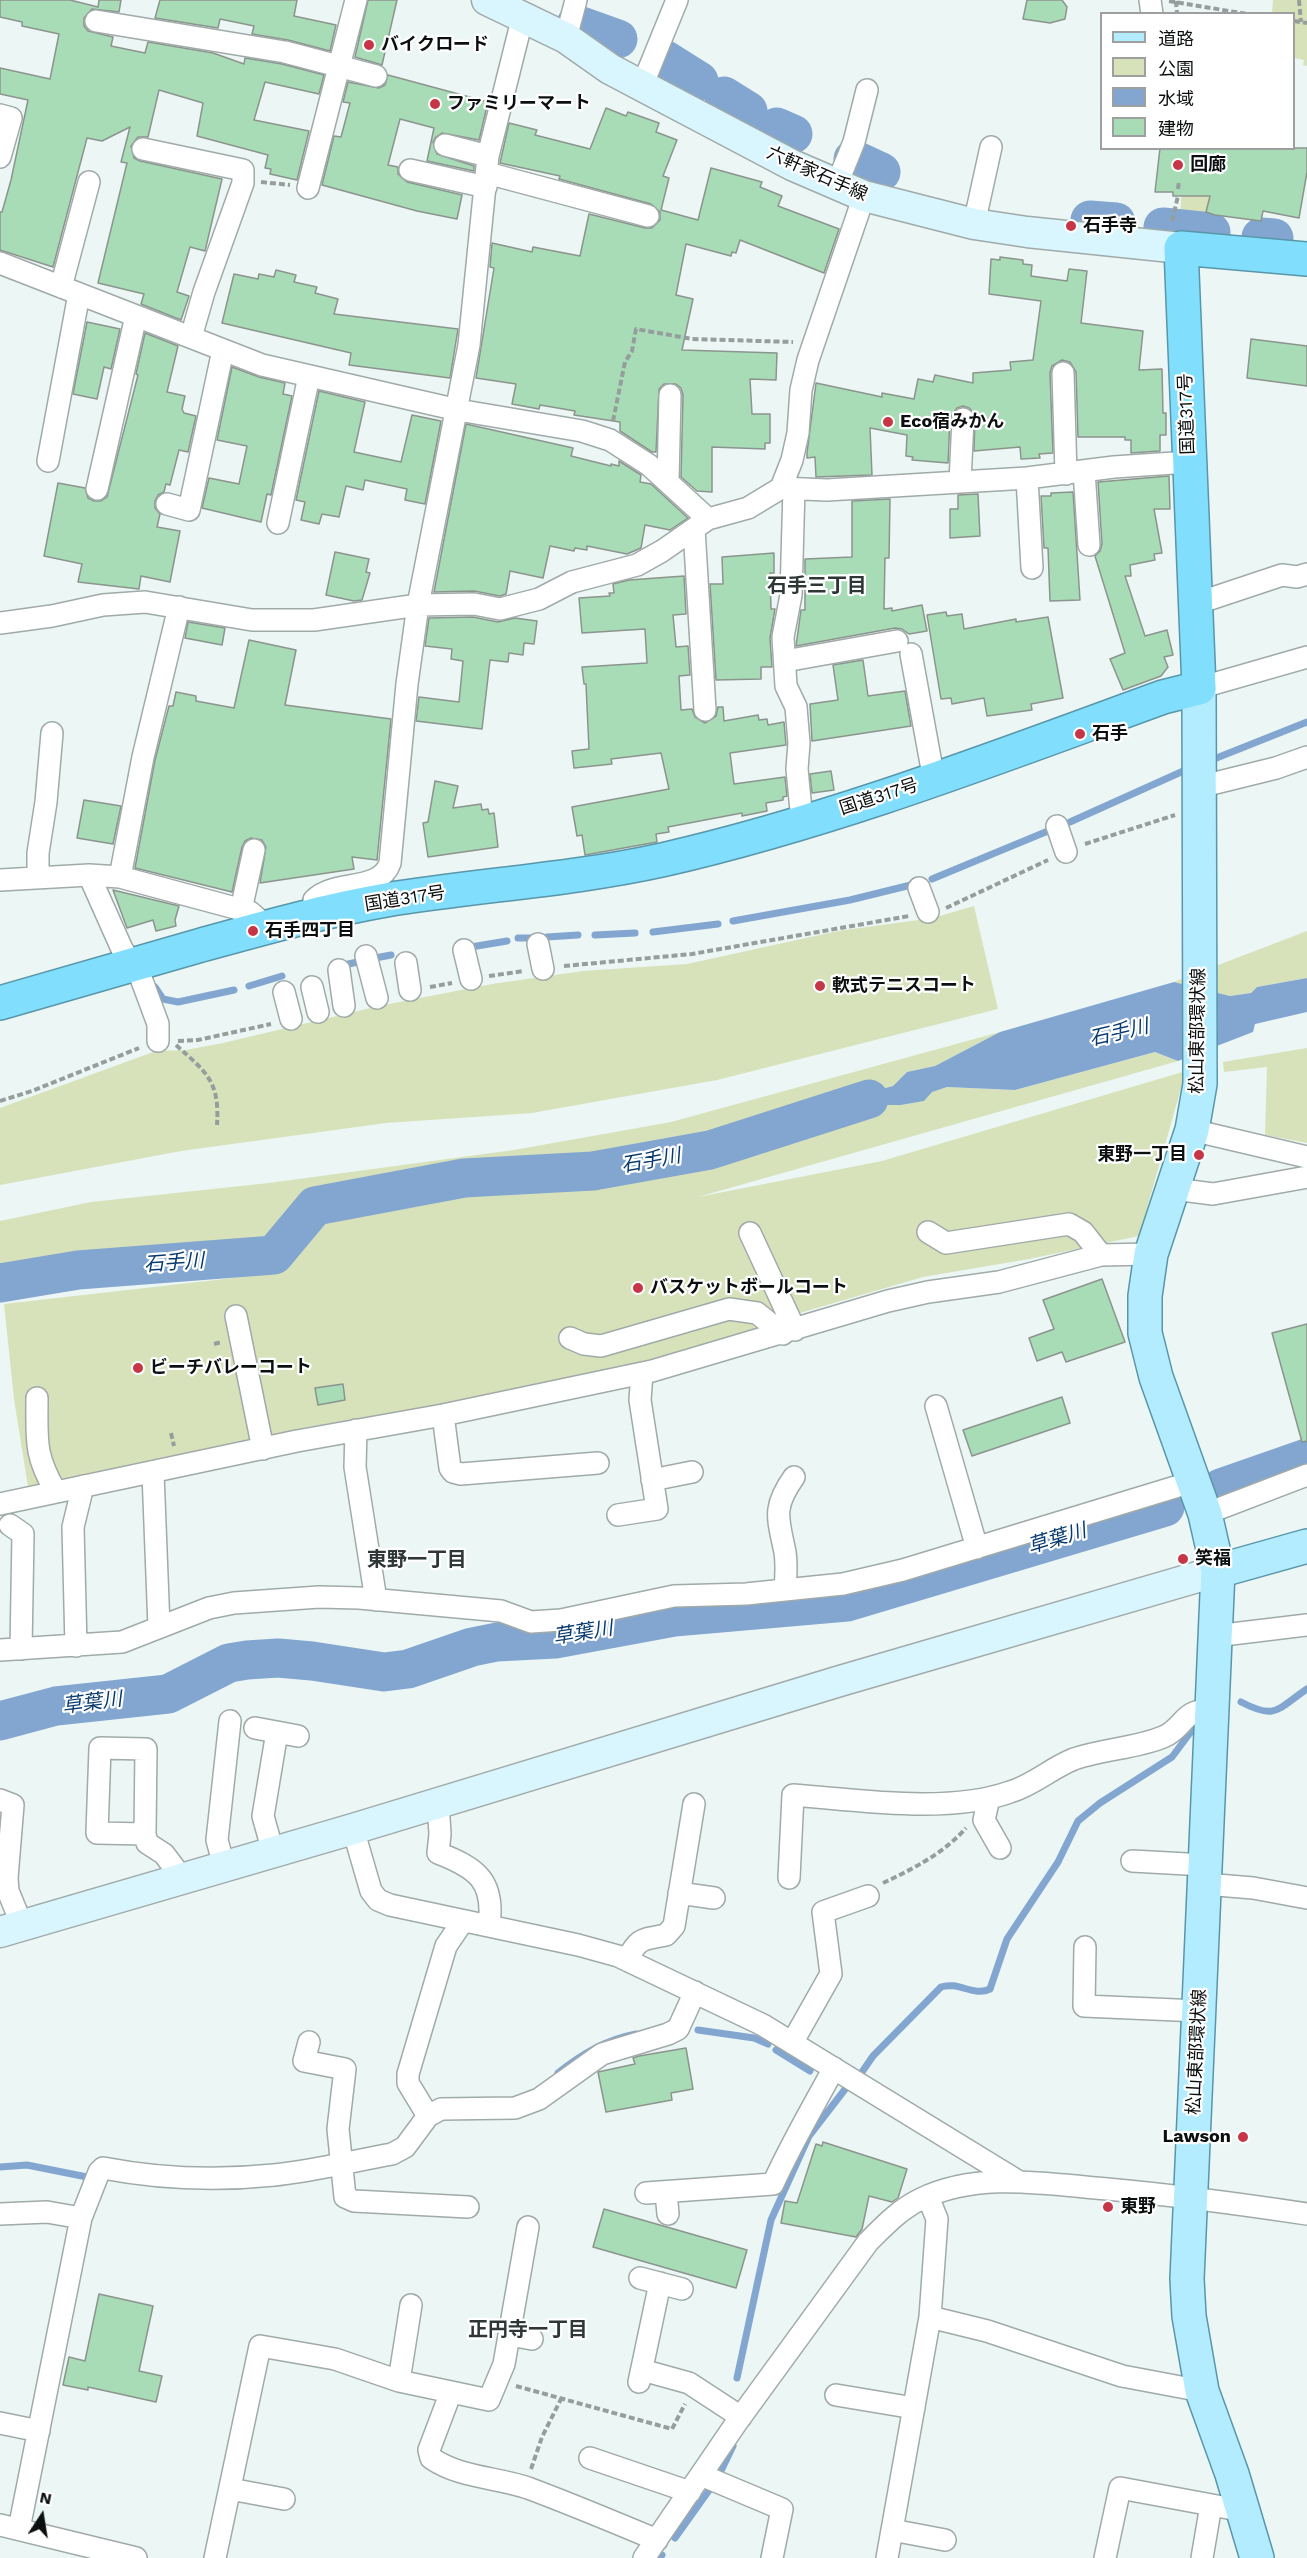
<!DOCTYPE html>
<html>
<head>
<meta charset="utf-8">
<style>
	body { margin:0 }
	#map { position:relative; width:1307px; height:2558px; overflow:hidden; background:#ebf6f5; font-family:"Work Sans","Noto Sans JP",sans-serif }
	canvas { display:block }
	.legend { position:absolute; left:1100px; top:12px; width:195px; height:138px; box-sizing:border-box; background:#fff; border:2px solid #9e9f9f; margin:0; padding:8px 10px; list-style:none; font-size:18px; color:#0c0f0f }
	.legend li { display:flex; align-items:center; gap:12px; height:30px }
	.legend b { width:30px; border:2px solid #9e9f9f }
	.north { position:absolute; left:12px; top:2486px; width:60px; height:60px; -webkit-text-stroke:4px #fff; paint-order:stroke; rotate:12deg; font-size:16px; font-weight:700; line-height:24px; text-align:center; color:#0c0f0f }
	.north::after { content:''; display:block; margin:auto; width:21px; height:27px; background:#0c0f0f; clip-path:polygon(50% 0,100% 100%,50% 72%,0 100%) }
</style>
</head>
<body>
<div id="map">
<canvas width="1307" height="2558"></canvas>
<ul class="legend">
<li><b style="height:8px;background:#b3ecfe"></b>道路</li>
<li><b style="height:16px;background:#d7e2ba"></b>公園</li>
<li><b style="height:16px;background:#83a6d1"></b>水域</li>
<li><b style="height:16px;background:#a8dcb6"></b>建物</li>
</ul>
<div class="north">N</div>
</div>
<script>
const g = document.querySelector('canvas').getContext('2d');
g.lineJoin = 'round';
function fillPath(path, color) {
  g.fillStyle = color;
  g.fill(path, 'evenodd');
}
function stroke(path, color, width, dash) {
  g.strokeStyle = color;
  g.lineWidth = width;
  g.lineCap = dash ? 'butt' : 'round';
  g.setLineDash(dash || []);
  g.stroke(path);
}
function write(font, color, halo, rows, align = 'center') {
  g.font = font + ' "Work Sans","Noto Sans JP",sans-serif';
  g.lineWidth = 4.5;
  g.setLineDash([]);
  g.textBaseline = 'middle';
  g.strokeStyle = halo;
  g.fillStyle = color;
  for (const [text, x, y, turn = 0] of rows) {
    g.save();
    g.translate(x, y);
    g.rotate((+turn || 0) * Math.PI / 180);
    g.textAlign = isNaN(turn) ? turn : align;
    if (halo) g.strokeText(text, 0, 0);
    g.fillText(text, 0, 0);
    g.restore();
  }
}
fillPath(new Path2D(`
	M1273,0H1307V66L1303,65L1304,60L1294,58V14L1272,13Z
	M1184,149H1212L1209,221L1180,220Z
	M974,906L998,1009L717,1080L532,1113L386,1123L181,1151L0,1185V1108L156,1051L186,1050L223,1043L379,1006L492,984L583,971L687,964L838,931L933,918Z
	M1307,931V978L1257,987L1251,993L1230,996L1174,982Z
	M1000,1032L935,1066L907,1072L893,1086L831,1103L819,1115L876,1105H901L924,1101L931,1092L947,1087L1015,1090L1155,1052L1178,1061L698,1197L882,1161L1186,1071L1139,1236L1029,1259L923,1277L803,1312L730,1340L651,1364L449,1406L307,1427L29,1493L14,1399L4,1304L277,1273L175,1277L75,1284L0,1300V1221L91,1202L269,1183L514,1150L671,1122Z
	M1307,1048V1143L1265,1135L1267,1067L1224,1072L1223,1062Z`), '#d7e2ba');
fillPath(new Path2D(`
	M1307,978V1012L1255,1024L1253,1032L1178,1061L1155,1052L1015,1090L947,1087L932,1092L924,1101L901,1105H876L818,1116L831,1103L893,1086L907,1072L935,1066L1000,1032L1174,982L1230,996L1251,993L1257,987Z`), '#83a6d1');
stroke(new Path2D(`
	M1209,761L1307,722
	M1070,822L1190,768
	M932,879L1048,831
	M733,921L850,900L915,884
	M653,932L718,924
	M595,935L635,933
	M547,937L578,935
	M518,938H534
	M471,947L507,941
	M370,959L391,955
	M344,965L362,961
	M249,986L282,976
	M155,987L163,999L178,1002L234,990
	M1241,1702C1276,1720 1276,1710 1307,1689
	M698,2030L754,2038L768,2044
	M776,2050L810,2071
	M558,2073C582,2054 605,2040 636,2034
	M860,2075L873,2056L941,1987C958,1981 974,1997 990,1989L1007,1939L1058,1862L1078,1821L1100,1803L1172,1757L1193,1729
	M0,2167L27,2165L87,2177
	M737,2378L771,2220L809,2136L846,2088
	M719,2475L733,2446
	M675,2538L710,2489
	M660,2558L662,2555`), '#83a6d1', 7);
stroke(new Path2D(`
	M576,24L618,39
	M664,59L699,81
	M724,96L748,111
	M777,127L793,134
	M853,159L881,172
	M1090,220L1116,222
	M1163,227L1211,232
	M1261,237L1274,238
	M0,1283L78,1270L274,1255L315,1206L464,1178L593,1171L710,1150L869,1099
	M1221,1488L1307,1458
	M0,1721L56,1706L168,1694L229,1663L247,1660L278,1658L312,1661L384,1672L408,1669L472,1647L497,1642L555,1639L674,1617L847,1602L1165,1507`), '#83a6d1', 39);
const building = new Path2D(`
	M0,0H70L98,7L99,0H121L119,12L92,9L84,18V26L88,31L113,37L111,46L145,53L148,42L213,53L244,64L245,58L282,64L324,75L319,94L265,82L254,120L309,131L297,180L270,174L271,169L265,168L268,155L197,136L203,103L159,90L148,137H138L131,146L134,158L140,161L222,179L205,251L190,247L177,292L189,296L181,320L141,304L144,294L98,283L127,163L121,162L130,127L102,141L87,138L53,267L0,250V212H2L11,180L28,100L0,94V68L50,79L59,34L22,26V22L0,17Z
	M160,0H297L294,16L336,25L330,51L288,40L252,34L254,26L220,19L218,28L155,18Z
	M368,0H397L382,65L355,57Z
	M1027,0H1062L1067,7L1065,19L1050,23L1023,19Z
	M388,75L488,102L479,140L442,133L436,137L433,142L437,154L474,166V171L427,161L434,128L400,119L388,165L398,167V174L407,182L462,195L457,219L417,211L322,185L334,136L341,137L350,103L343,102L348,82L379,88L385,85Z
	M606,108L626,116L628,112L659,123L656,132L677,140L663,176L669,178L661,210L698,220L711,168L762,182L760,187L782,196L778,206L839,229L824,273L740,240L736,253L732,252L731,256L686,244L676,295L693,299L682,350L777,353L776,380L750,379L752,414H770V443H765V449L712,447V492L697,491L681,477L683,395L681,388L676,384H664L659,389L656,452H652L620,431V422L574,415L575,411L540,405L539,409L512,404L516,384L476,378L494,268L490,267L492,243L532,252L533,247L580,256L589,214L645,228H652L660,220V212L651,204L559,179L560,176L500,163L509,123L537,130L535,135L590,149Z
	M1160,148H1307V172L1299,218L1263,211L1261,221L1215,215L1206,212L1210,196H1173V192H1155Z
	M1000,257L1023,260V264L1032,265L1031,276L1067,281L1069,269L1087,271L1081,323L1143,331L1139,370L1162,369L1163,413H1166V435H1160V451L1131,453V440H1125V437H1078L1076,372L1070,362L1062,360L1052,366L1050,373L1053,453L1039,454L1040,458L1021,459L1020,447L974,451L975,414L969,408L963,406L957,408L950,418L948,463L912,460L913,457L906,456L907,435L870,428L872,475L816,477L815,457L807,458V453L816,383L882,397V393L914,399L918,379L933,382L935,375L973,383V373L1011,370L1010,362L1033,360L1041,301L989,294L991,259L1000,260Z
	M276,270L296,275L294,282L317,287L315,293L338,299L334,314L458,329L450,378L349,365L351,353L222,323L234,274L258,279L259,274L274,277Z
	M87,322L120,329L111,369L104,367L97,399L73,394Z
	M145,333L178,346L167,392L185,396L182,409L184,413L196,416L188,452L179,450L170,485L166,484L164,492L158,495L155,501V508L160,514L157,527L180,531L170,582L141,576L139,589L78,582L82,564L44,556L58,483L85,488L88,498L94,501H101L107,497L138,375L136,374Z
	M1251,339L1307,346V386L1247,378Z
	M232,367L259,377L285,383L283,394L292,396L271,495L267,494L261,522L202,508L209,478L239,484L247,446L217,440Z
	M319,391L365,402L354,452L401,462L412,415L441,421L425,504L405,500L407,489L365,480L363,490L346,486L339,517L322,514L319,524L301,520L305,502L296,500Z
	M466,424L573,448L571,456L611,466V464L619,466V461L641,475L640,482L651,484L688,518L670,530L645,525L641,548L627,554L587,546V550L575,548L574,551L550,546L543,578L510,571L506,594L500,596L474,591L434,592Z
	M1169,476L1170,509H1154L1162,553L1154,554L1155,560L1130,565L1131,576H1125L1145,636L1167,630L1173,655L1164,657L1168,667L1161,676L1123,690L1110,659L1125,653L1095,556L1100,551L1102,544L1098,482Z
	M1073,492L1080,600L1050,601L1048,548H1044L1041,496H1051V493Z
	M978,494L980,536L950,538V509H958V495Z
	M890,499L889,558H885L884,609L892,608V611L922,605L927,631L909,634L902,629L895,628L796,646L801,610H805V559L852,557V501Z
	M335,552L369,559L366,572L370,573L362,600L354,601L326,595Z
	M774,553V573H770L771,609H775L770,638L772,667H761V679L716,680L710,584H723L722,557Z
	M684,576L686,614L673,615L676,647L688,646L690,675L679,676L681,710L692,709L695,717L705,723L716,716L718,707H723L724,721L758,715L759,720L767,719L768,725L784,722L786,745L730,753L734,784L785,777L787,796L783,797V800L766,803L767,811L742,816V813L668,827L669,832L656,834L657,842L585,855L582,835L577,836L572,807L669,789L661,753L611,759L612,764L574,768L572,751L589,749L586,684H584L582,667L647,663L645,629L582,633L579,598L610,596L609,593H614L613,584L629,580Z
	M946,612L947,616L962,614L964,629L1016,619V622L1048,617L1063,698L1031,704L1032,710L987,716L984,698L952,704L951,698L941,699L927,615Z
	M473,617L498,622L515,618L537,621L534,644L524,643L523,655L509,653L508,662L490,660L482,729L416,721L419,697L459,702L463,661L451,659L452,649L425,646L429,618Z
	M188,622L225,628L222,645L185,638Z
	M249,640L296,650L285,705L391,719L377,860L352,857L354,869L260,883L266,847L262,840L251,838L245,841L242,847L232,892L135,868L155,760L169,706H173L176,692L196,696V701L234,708Z
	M863,660L868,696L905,691L911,726L812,741L810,704L838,700L833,665Z
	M831,771L834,790L812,793L810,774Z
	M435,781L458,786L453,808L481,804L482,810L488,809L489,814L494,813L498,847L428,857L423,823L428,822Z
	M84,800L121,806L113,844L77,838Z
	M113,890L179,906L175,920L176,926L156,931L153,920L127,928Z
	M1102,1279L1125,1342L1066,1362L1062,1352L1037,1361L1029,1338L1054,1329L1043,1300Z
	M1307,1324V1441L1302,1442L1272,1333Z
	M343,1384L345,1400L318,1405L315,1388Z
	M1062,1397L1070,1423L972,1456L963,1430Z
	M686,2048L693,2089L671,2093L672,2100L606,2112L598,2072L635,2064L633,2058L639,2056Z
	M823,2142L907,2169L898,2198L892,2202L869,2196L862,2229L856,2237L781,2223L785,2201L797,2203L816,2144L822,2146Z
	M604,2209L747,2250L736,2288L593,2247Z
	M99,2294L153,2306L139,2371L162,2376L156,2402L88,2387V2390L63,2385L69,2357L85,2361Z`);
fillPath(building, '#a8dcb6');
stroke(building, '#8c948e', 1.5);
const street = new Path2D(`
	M1150,0L1152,14
	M96,21L285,52L376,76
	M566,38L576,0
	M642,86L677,0
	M0,115L11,118L0,157
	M445,145L488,156
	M143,149L243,170V183L204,292L191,337
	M410,170L486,187
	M487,173L648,216
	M837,184L854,142L867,90
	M308,188L356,0
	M974,224L991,147
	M0,263L262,365L458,410L582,431L610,440L649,465L708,519
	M61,287L89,182
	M1063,373L1066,474
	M48,461L79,294
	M1084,471L1089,545
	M1027,478L1032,568
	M668,482L670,395
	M960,482L963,419
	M781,488L792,460L798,433L801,390L808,360L864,196
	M794,488L791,595L783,637L786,686L796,707L799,743L797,769L802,821
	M97,489L136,316
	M167,504L189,510L223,350
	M278,523L309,376
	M694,529L705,710
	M1195,604L1282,575L1297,577L1307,574
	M0,623L52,616L103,605L145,602L252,620H314L418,605L474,604L500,609L539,599L572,582L637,565L662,551L708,519L748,508L781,488L827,490L1027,478L1114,467L1189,462
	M911,654L934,780
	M785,661L897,641
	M1199,688L1307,657
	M1199,787L1276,768L1307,757
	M1057,826L1066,852
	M89,875L122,949L141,978L158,1024V1041
	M120,877L143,757L179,607
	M38,878V853L46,802L52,733
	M0,880L89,875L120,877L250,912L258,919L262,928
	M919,888L928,912
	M241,910L254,850
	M317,915L314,900C334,879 380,893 390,863L407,684L418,605L469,345L488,156L523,16
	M538,944L543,969
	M464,950L471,979
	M366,956L377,998
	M406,963L410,990
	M339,970L344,1006
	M312,987L318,1012
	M284,992L291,1019
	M1192,1130L1307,1157
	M1174,1189L1213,1194L1307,1177
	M928,1232L946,1243L1069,1224L1083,1232L1101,1255
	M750,1233L795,1330
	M236,1316L263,1449
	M570,1338L584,1344L601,1346L729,1309L757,1313L783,1334
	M37,1398C37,1440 34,1455 56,1492
	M936,1406L977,1548
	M443,1415L450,1468L453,1472L461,1474L598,1463
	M356,1430L355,1467L376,1600
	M153,1473L159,1627
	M652,1480L692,1472
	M0,1504L297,1441L443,1415L652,1371L888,1301L928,1292L999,1282L1101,1255L1151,1254
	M1205,1514L1307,1475
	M618,1515L657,1509L640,1400L642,1373
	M10,1525L23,1534L21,1649
	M785,1590C786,1577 787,1565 785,1552C778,1518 772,1508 794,1477
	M1215,1636L1307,1625
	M76,1646L73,1527L83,1486
	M0,1650L122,1642L209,1608L234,1603L319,1597L359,1598L501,1611L531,1622L561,1620L674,1596L746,1594L843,1584L903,1570L1195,1481
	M255,1728L298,1736
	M989,1798L984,1820L1000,1848
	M0,1800L13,1805L7,1878L8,1891L22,1925
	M438,1803L440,1834L438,1853C477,1868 495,1881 489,1926
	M353,1829L371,1891L378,1900L390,1905L578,1945L618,1956L763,2025L1016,2180
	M145,1834L97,1833L100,1748L146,1749L145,1834L147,1843L164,1854L182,1878
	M273,1852L263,1816L277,1732
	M1132,1861L1205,1865
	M224,1866L217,1840L230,1721
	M789,1878L793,1795C858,1800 948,1814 1010,1792C1034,1785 1051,1768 1074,1759C1103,1749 1137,1748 1163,1737C1185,1728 1181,1709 1212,1710
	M1205,1884L1253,1888L1307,1898
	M679,1893L714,1898
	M1085,1947L1084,2006L1199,2011
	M627,1960C639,1937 642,1940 666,1935L674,1926L694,1804
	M309,2042L304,2061L345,2069L338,2129L345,2197L354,2201L468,2207
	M792,2043L831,1974L823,1912L868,1896
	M428,2116L408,2083V2074L446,1946L463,1921
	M666,2192L668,2214
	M646,2193L773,2184C791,2144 813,2107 834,2068
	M928,2197L937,2219L930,2317
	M0,2214L47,2212L81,2218
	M640,2278L682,2289
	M509,2335L532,2339
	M642,2370L689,2383L741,2417
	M399,2381L411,2305
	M639,2382L660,2283
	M451,2392L429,2450L431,2458C460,2478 496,2477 528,2488C571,2504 614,2522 657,2540
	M836,2395L914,2408
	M0,2423L39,2431
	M590,2458L690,2492
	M701,2475L782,2509L772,2558
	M230,2489L284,2499
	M0,2525L136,2558
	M19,2529L81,2218L99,2172L103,2168C160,2179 216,2181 274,2175C313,2171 353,2161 392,2154L405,2147L428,2116L441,2109L515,2108L539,2099L602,2054L668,2034L678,2029L695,1992
	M892,2530L945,2540
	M215,2558L260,2346L335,2359L399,2381L489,2400L504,2364L528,2227
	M644,2558L737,2422L868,2242C884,2226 900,2209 921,2199C979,2171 1046,2184 1107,2189C1174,2195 1240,2204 1307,2214
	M887,2558L930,2317L987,2331L1122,2376L1202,2391
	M1105,2558L1120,2488L1244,2511
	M1202,2558L1211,2505`);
const secondary = new Path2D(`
	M487,0L566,38L610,69L792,165L864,196L974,224L1027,232L1181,248
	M0,1932L353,1829L840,1681L1218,1571`);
const primary = new Path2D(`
	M1199,688L1200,1084L1192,1130L1151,1254L1145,1296V1333L1156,1377L1205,1514L1218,1571L1187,2279L1189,2316L1202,2391L1232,2474L1257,2558
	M1218,1571L1307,1546`);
const highway = new Path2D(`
	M0,1003C66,984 132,965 198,946C260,929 323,911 386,900C478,885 571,880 662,860C833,821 998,757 1163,697L1199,688L1181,248L1307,259`);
stroke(street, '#a0aaa9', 24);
stroke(secondary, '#a0aaa9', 33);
stroke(primary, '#5896aa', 36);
stroke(highway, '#5896aa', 36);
stroke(new Path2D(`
	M1299,0L1301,22
	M1169,1L1247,14
	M1176,1L1177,14
	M1294,21L1307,23
	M261,182L290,185
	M1178,189L1179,181
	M1172,221L1178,196
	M613,421L625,362L632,351L636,329L692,339L793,342
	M1085,844L1175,815
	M946,908L1048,860
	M564,966L692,954L909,916
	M489,976L524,971
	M430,987L452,983
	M178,1041L198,1040L271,1024
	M176,1045C206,1072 220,1081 217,1125
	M0,1101L32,1091L139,1048
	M214,1344L222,1342
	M171,1433L174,1446
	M883,1883C913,1869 944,1853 966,1828
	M516,2386L672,2429L685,2404
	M531,2469L542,2437L561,2399`), '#969e9d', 4, [6, 3]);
stroke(street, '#fff', 21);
stroke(secondary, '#d9f5fe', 30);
stroke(primary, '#b3ecfe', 33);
stroke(highway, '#81dffd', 33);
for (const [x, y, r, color] of [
	[369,45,6,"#c63647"],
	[435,104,6,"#c63647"],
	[1178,165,6,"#c63647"],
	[1071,226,6,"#c63647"],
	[888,422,6,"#c63647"],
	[1080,734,6,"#c63647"],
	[253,931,6,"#c63647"],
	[820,986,6,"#c63647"],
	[1199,1155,6,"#c63647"],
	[638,1288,6,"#c63647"],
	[138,1368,6,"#c63647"],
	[1183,1559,6,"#c63647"],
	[1243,2137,6,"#c63647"],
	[1108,2207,6,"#c63647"]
]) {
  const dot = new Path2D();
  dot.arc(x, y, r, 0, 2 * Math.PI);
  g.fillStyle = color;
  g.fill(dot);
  stroke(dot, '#fff', 2);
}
write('bold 18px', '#0c0f0f', '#fff', [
	["バイクロード",381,45],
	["ファミリーマート",447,104],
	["回廊",1190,165],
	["石手寺",1083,226],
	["Eco宿みかん",900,422],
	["石手",1092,734],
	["石手四丁目",265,931],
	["軟式テニスコート",832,986],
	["東野一丁目",1187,1155,"right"],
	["バスケットボールコート",650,1288],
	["ビーチバレーコート",150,1368],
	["笑福",1195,1559],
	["Lawson",1231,2137,"right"],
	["東野",1120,2207]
], 'left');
write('18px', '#0c0f0f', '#fff', [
	["六軒家石手線",817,174,24],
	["国道317号",1187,414,-92],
	["国道317号",879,797,-18],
	["国道317号",405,899,-9],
	["松山東部環状線",1198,1031,-89],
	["松山東部環状線",1197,2052,-87]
]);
write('bold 20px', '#2e3736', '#fff', [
	["石手三丁目",817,586],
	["東野一丁目",417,1560],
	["正円寺一丁目",528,2330]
]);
write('italic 20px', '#073a6f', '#fff', [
	["石手川",1119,1033,-13],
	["石手川",651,1161,-10],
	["石手川",174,1263,-4],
	["草葉川",1057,1539,-17],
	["草葉川",583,1633,-9],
	["草葉川",92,1703,-7]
]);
</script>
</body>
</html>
